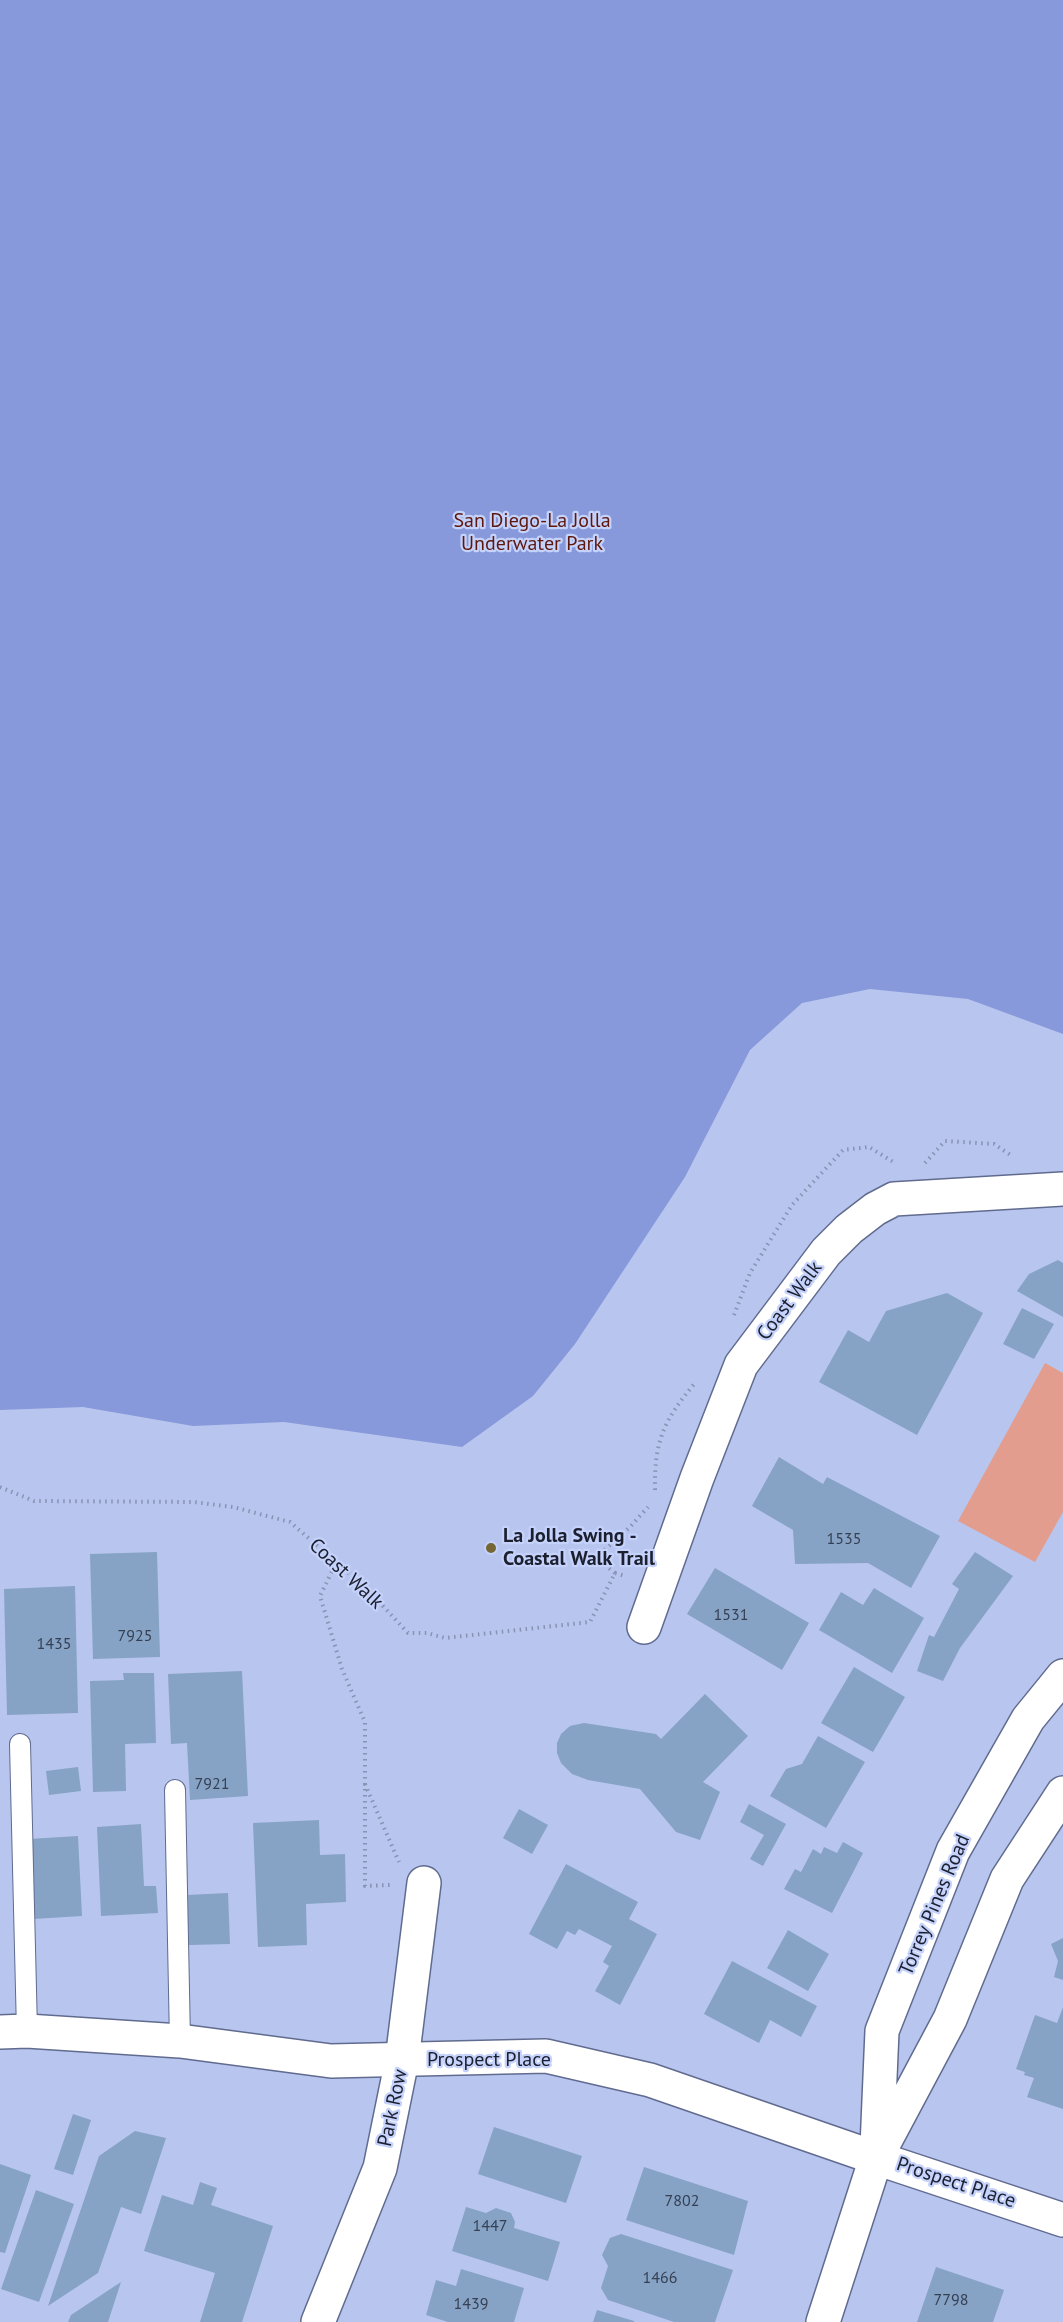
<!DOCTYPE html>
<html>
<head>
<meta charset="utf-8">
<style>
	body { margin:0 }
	canvas { display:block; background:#b8c5ee }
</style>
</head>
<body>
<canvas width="1063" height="2322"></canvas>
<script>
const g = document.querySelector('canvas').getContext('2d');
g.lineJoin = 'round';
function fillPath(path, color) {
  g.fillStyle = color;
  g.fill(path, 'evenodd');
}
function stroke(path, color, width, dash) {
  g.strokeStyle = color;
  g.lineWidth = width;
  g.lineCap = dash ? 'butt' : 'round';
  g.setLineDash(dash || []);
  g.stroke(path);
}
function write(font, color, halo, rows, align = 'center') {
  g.font = font + ' "PT Sans",sans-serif';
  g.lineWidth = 4.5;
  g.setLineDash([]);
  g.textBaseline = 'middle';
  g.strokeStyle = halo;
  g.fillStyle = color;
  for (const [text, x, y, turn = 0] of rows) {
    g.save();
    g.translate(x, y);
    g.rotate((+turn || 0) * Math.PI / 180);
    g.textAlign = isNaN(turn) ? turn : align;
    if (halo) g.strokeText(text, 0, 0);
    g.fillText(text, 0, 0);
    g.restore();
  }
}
fillPath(new Path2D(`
	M1045,1363L1063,1373V1512L1035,1562L958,1521Z`), '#e39d8f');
fillPath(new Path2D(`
	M0,0H1063V1034L968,999L870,989L802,1003L750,1050L685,1177L575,1344L533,1396L462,1447L284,1422L193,1426L83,1407L0,1410Z`), '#8799db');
fillPath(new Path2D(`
	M1058,1260L1063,1263V1317L1017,1291L1029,1274Z
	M947,1293L983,1313L917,1435L819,1382L848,1330L869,1342L886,1311Z
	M1022,1308L1054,1324L1034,1359L1003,1344Z
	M779,1457L823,1484L827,1477L940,1536L911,1588L868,1563L795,1564L793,1530L752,1506Z
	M157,1552L160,1657L93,1659L90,1554Z
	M975,1552L1013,1576L960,1648L943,1681L917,1671L929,1635L934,1637L959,1589L952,1584Z
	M715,1568L809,1623L782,1670L687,1614Z
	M75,1586L78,1713L7,1715L4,1589Z
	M874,1588L924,1618L892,1673L819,1630L841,1592L863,1605Z
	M854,1667L905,1697L873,1752L821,1723Z
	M242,1671L248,1796L190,1800L187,1743L171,1744L168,1674Z
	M123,1673H154L156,1743L125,1744L126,1791L93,1792L90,1681L124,1680Z
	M705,1694L748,1736L703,1782L720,1792L700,1840L676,1832L640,1789L588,1780L572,1774L561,1763L557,1753V1743L561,1734L570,1726L584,1723L656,1734L661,1739Z
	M818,1736L865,1762L826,1828L770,1796L786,1769L802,1764Z
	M78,1767L81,1791L49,1795L46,1771Z
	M749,1804L786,1824L763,1866L750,1859L764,1835L740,1822Z
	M519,1809L548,1825L532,1854L503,1838Z
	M319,1820L320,1855L345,1854L346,1902L306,1904L307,1945L258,1947L253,1823Z
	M141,1824L144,1886H156L158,1913L101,1916L97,1827Z
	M78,1836L82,1916L33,1919L29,1839Z
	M843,1842L863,1853L832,1913L784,1889L795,1869L801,1872L813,1849L821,1854L824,1847L837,1853Z
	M566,1864L638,1902L629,1919L657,1934L620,2005L595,1991L609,1966L603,1962L612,1946L579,1929L575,1935L567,1931L557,1949L529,1934Z
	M228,1893L230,1944L189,1945L187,1895Z
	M788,1930L829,1954L808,1991L767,1968Z
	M1063,1938V1980L1054,1977L1058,1961L1051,1944Z
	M732,1961L817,2006L801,2037L770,2020L759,2043L704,2014Z
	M1063,2007V2109L1027,2097L1034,2078L1024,2075L1025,2072L1016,2069L1035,2015L1057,2023Z
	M73,2114L91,2120L73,2175L54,2169Z
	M494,2127L582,2156L566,2203L478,2174Z
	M135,2131L166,2138L141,2214L121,2207L98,2273L48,2306L99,2156Z
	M0,2164L31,2175L5,2253L0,2252Z
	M644,2167L748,2201L734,2255L626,2220Z
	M200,2182L217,2188L211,2205L273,2226L242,2322H200L215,2273L144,2251L162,2195L193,2205Z
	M36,2190L74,2204L39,2302L1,2289Z
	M466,2207L486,2213L496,2208L511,2213L515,2222L514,2228L560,2242L548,2281L452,2251Z
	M621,2234L733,2270L715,2322H674L608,2300L601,2288L608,2266L602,2255L610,2238Z
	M936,2267L1004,2290L993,2322H917Z
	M461,2269L524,2288L514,2322H448L426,2315L436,2280L456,2286Z
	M121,2282L108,2322H68L71,2315Z
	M597,2310L634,2321V2322H593Z`), '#86a3c5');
const service = new Path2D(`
	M20,1744L27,2031
	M175,1790L180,2041`);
const minor = new Path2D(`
	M644,1627L697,1478L741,1365L826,1252L849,1229L875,1209L894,1199L1063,1189
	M876,2158L1063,2220
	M318,2322L380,2168L402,2060L424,1883`);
const secondary = new Path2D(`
	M0,2032L27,2031L180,2041L331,2061L546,2056L650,2080L876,2158`);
const primary = new Path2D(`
	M877,2147L882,2031L953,1851L1028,1719L1063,1676
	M823,2322L876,2158L950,2019L1007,1879L1063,1793`);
stroke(service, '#606b8f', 22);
stroke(minor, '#606b8f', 36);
stroke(secondary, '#606b8f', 36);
stroke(primary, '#606b8f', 36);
stroke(new Path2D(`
	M925,1163L945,1141L994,1144L1012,1156
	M734,1315L750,1273L792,1205L843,1150L869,1147L895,1163
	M0,1487L34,1501L194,1502L233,1507L290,1522L368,1590L408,1633H427L445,1638L590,1622L615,1573L625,1576
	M655,1490C654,1441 664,1420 695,1383
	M337,1561L320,1596L342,1669L365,1722V1886L390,1885
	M615,1573L596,1558L631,1526L648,1507
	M365,1784L399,1862`), '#8892b3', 4, [1.5, 4.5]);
stroke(service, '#fff', 20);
stroke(minor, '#fff', 33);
stroke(secondary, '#fff', 33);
stroke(primary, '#fff', 33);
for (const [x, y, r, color] of [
	[491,1548,6,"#766634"]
]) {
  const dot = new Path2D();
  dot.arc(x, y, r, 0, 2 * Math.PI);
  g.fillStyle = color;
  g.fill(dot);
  stroke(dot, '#c5d2fb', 2);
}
write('16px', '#364054', null, [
	["1535",844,1539],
	["1531",731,1615],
	["7925",135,1636],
	["1435",54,1644],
	["7921",212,1784],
	["7802",682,2201],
	["1447",490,2226],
	["1466",660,2278],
	["7798",951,2300],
	["1439",471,2304]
]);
write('20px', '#5d170c', '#c5d2fb', [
	["San Diego-La Jolla",532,521],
	["Underwater Park",532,544]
]);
write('20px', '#1b1f2e', '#c5d2fb', [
	["Coast Walk",790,1301,-53],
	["Coast Walk",346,1574,43],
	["Torrey Pines Road",935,1905,-67],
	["Prospect Place",489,2060],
	["Park Row",393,2108,-78],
	["Prospect Place",956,2183,18]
]);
write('bold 20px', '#1b1f2e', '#c5d2fb', [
	["La Jolla Swing -",503,1536],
	["Coastal Walk Trail",503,1559]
], 'left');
</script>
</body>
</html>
